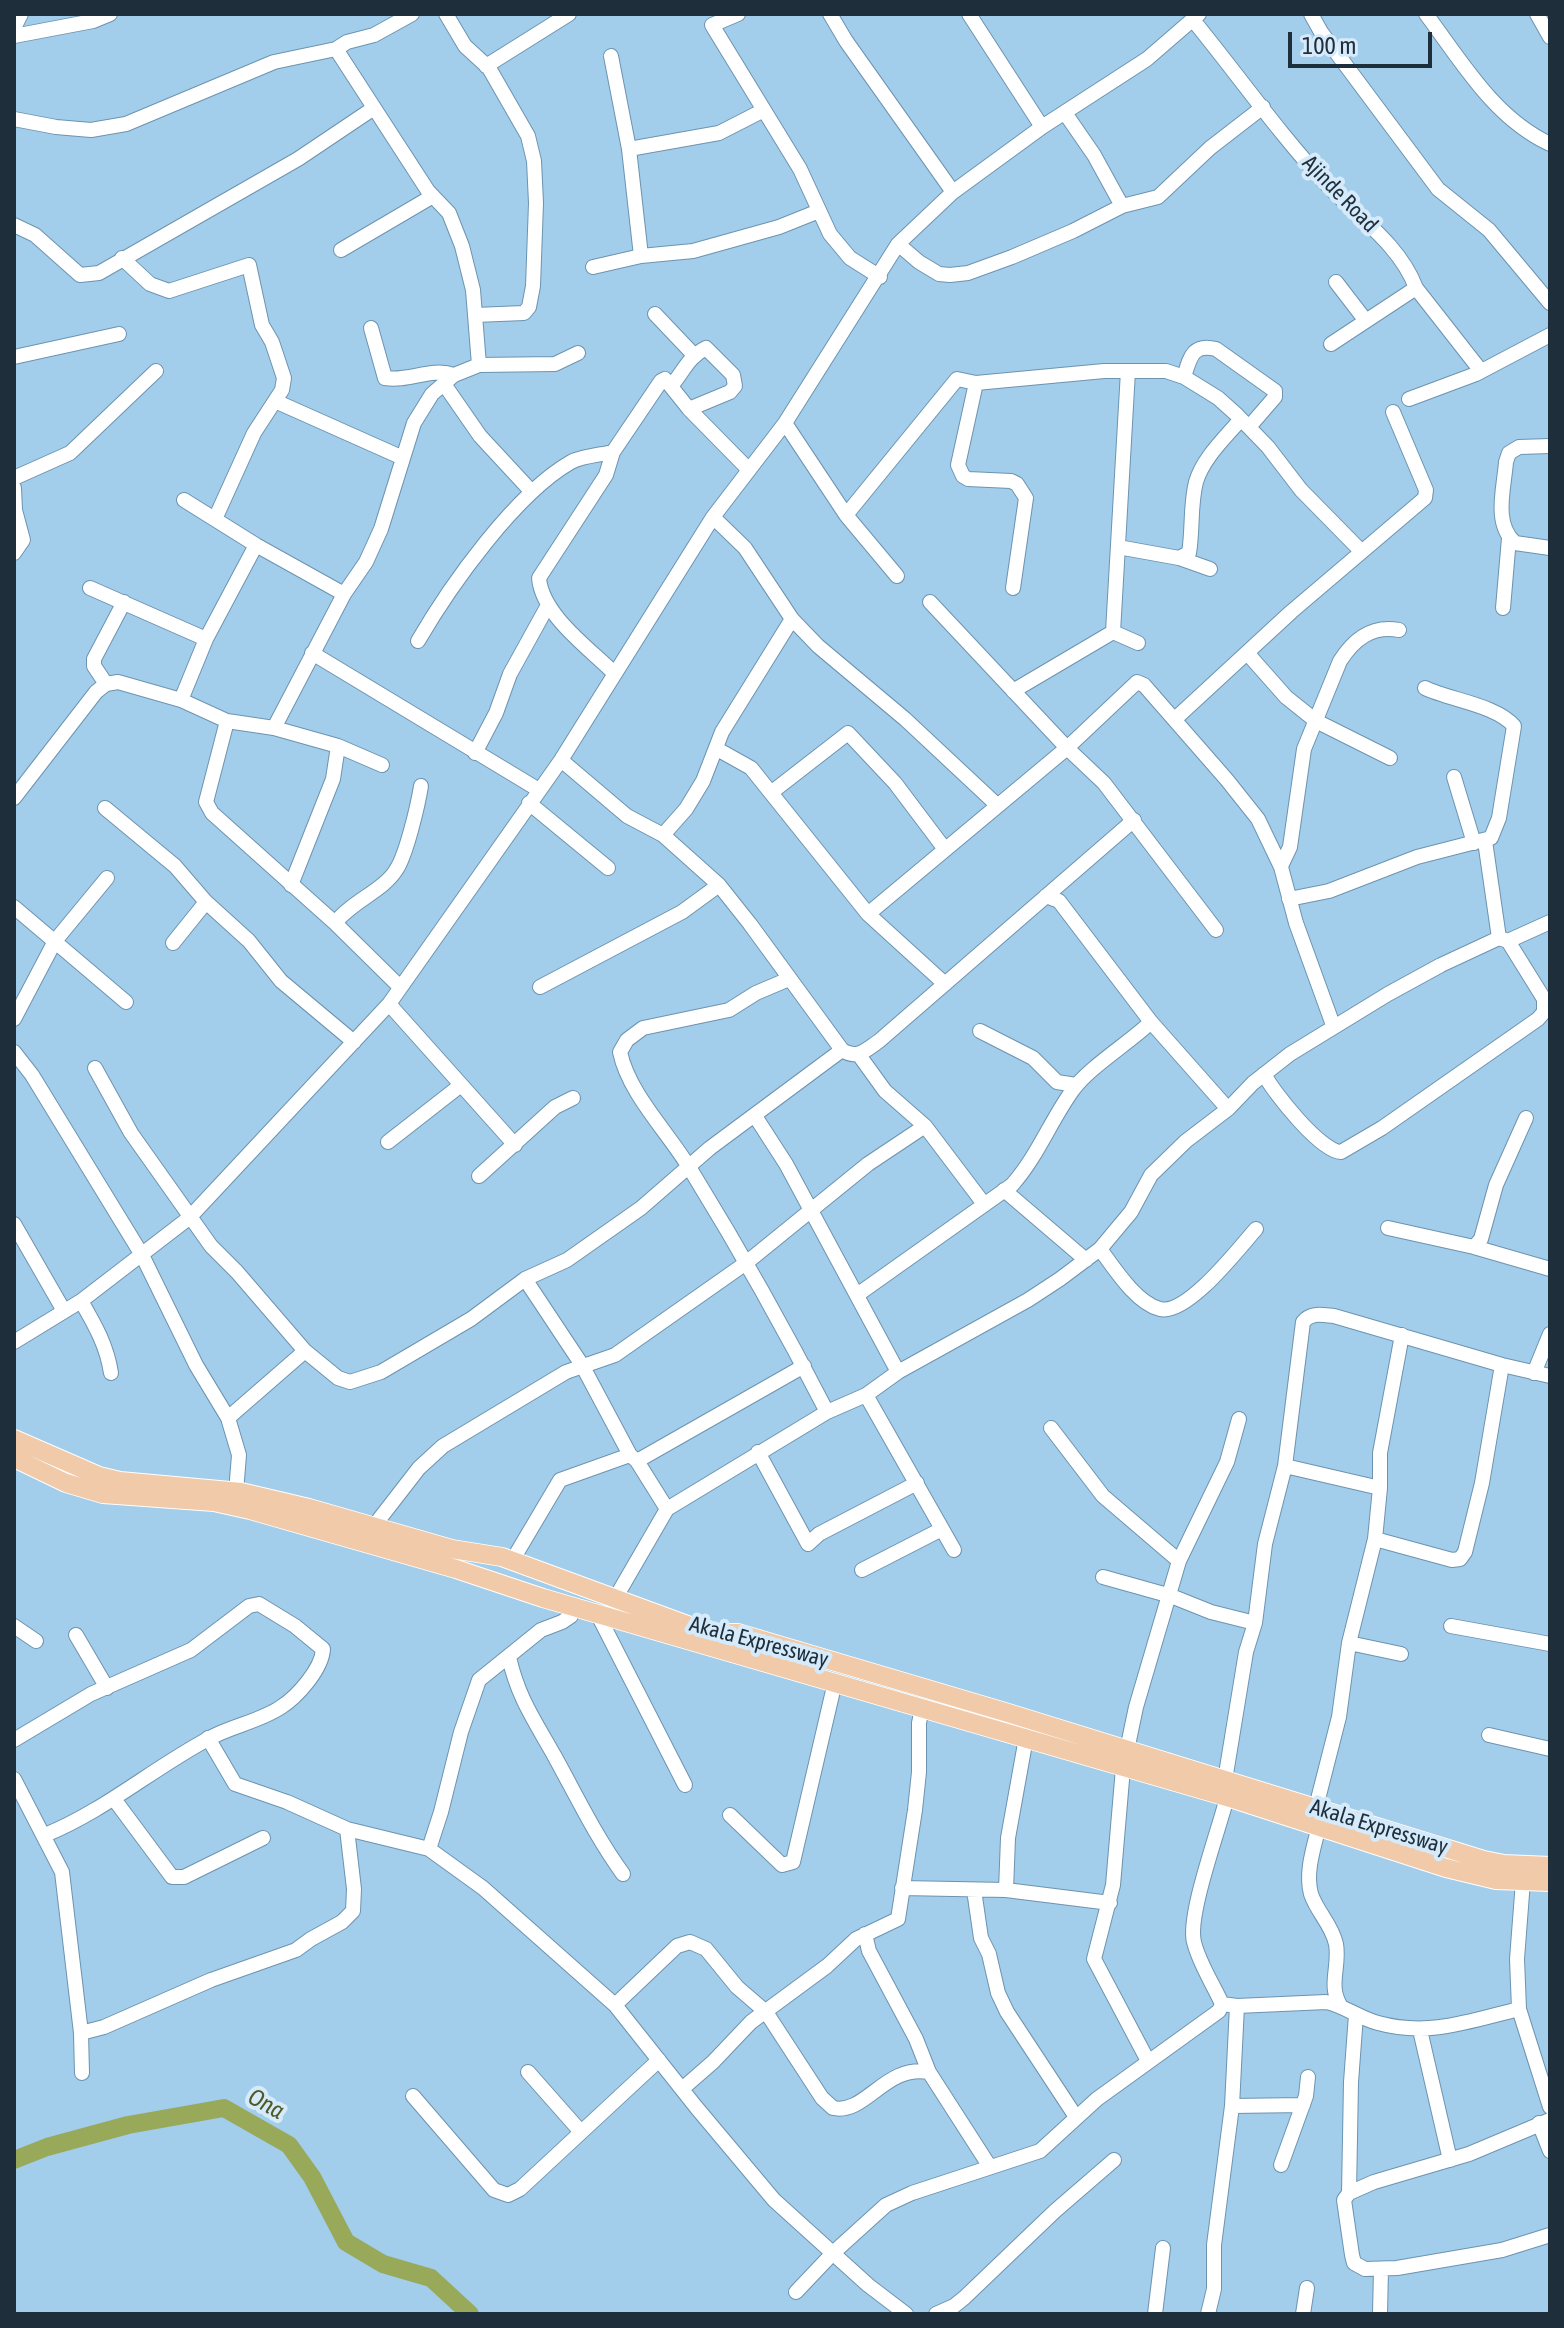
<!DOCTYPE html>
<html>
<head>
<meta charset="utf-8">
<style>
	body { margin:0 }
	#map { position:relative; width:1564px; height:2328px; overflow:hidden; background:#a2cdeb; font-family:"Asap Condensed",sans-serif }
	canvas { display:block }
	.frame { position:absolute; inset:0; border:16px solid #1e2e3a; pointer-events:none }
	.scale { position:absolute; left:1288px; top:32px; width:144px; height:36px; box-sizing:border-box; border:4px solid #1e2e3a; border-top:0; padding-left:10px; font-size:24px; line-height:28px; white-space:nowrap; color:#1e2e3a; -webkit-text-stroke:6px #d5eafa; paint-order:stroke }
</style>
</head>
<body>
<div id="map">
<canvas width="1564" height="2328"></canvas>
<div class="frame"></div>
<div class="scale">100 m</div>
</div>
<script>
const g = document.querySelector('canvas').getContext('2d');
g.lineJoin = 'round';
function stroke(path, color, width, dash) {
  g.strokeStyle = color;
  g.lineWidth = width;
  g.lineCap = dash ? 'butt' : 'round';
  g.setLineDash(dash || []);
  g.stroke(path);
}
function write(font, color, halo, rows, align = 'center') {
  g.font = font + ' "Asap Condensed",sans-serif';
  g.lineWidth = 8;
  g.setLineDash([]);
  g.textBaseline = 'middle';
  g.strokeStyle = halo;
  g.fillStyle = color;
  for (const [text, x, y, turn = 0] of rows) {
    g.save();
    g.translate(x, y);
    g.rotate((+turn || 0) * Math.PI / 180);
    g.textAlign = isNaN(turn) ? turn : align;
    if (halo) g.strokeText(text, 0, 0);
    g.fillText(text, 0, 0);
    g.restore();
  }
}
stroke(new Path2D(`
	M14,2160L47,2147L128,2125L224,2108L289,2145L312,2177L346,2242L383,2264L431,2278L470,2314`), '#98a95a', 18);
const minor = new Path2D(`
	M446,14L465,46L489,68L528,136L534,161L536,203L533,286L529,307L524,313L475,315
	M738,14L712,25L800,169L830,234L850,258L880,277
	M830,14L846,41L953,192
	M969,14L1042,127
	M1311,14L1321,32L1438,189L1489,230L1550,303
	M1426,14C1462,62 1494,118 1550,144
	M1537,14L1550,37
	M1193,20C1238,75 1280,135 1328,186C1359,218 1400,245 1416,288L1481,371
	M14,28L21,14
	M14,36L93,21L110,14
	M336,49L428,191L449,213L462,246L473,290L479,365
	M611,56L629,149L641,256
	M486,66L569,14
	M1065,113L1094,155L1122,206
	M14,119L56,127L91,130L126,124L274,62L336,49L347,42L374,35L412,14
	M629,149L719,133L764,110
	M14,225L35,235L80,275L99,273L298,159L374,108
	M898,244L919,262L939,274L950,275L968,273L1012,257L1073,231L1122,206L1158,197L1210,148L1263,107
	M341,250L433,196
	M122,258L150,284L169,291L249,265L262,325L272,342L284,378L282,390L254,433L215,519
	M593,267L641,256L693,251L779,227L819,211
	M1336,282L1366,321
	M655,314L693,354
	M371,328L385,378C409,382 431,367 454,375
	M1331,344L1416,288
	M14,357L119,334
	M1184,377C1190,358 1192,343 1216,349L1275,391V397L1249,427
	M976,383L958,465L963,476L968,479L1011,481L1017,484L1026,498L1013,588
	M444,384L480,436L531,491
	M1409,399L1476,374L1550,335
	M275,401L403,458
	M689,409L749,470
	M785,423L846,515L897,576
	M1550,446L1519,447L1509,453L1506,462C1504,489 1493,523 1515,543L1550,548
	M14,478L70,453L156,371
	M14,488L15,510L23,540L14,553
	M184,500L256,545L344,594
	M846,515L957,379L976,383L1104,371H1166L1184,377L1218,398L1237,415L1268,447L1301,490L1361,551
	M713,517L745,548L792,619L818,646L905,719L997,805
	M1118,547L1179,558L1189,553C1193,529 1190,505 1196,482C1203,458 1225,438 1241,419
	M1179,558L1210,569
	M90,588L206,639
	M930,602L1067,748L1104,783L1216,930
	M1503,608L1509,538
	M1113,632L1128,371
	M1113,632L1138,643
	M418,641C450,586 515,494 571,462C582,456 600,455 613,452
	M312,653L539,790
	M1248,654L1286,697L1316,721L1390,758
	M614,673C589,648 542,615 539,578L606,475L613,452L661,381L665,379L689,409L730,392L735,386L733,375L706,348C688,357 684,371 671,386
	M106,684L94,666V659L124,602
	M1013,691L1113,632
	M181,700L206,639L256,545
	M1175,719L1291,612L1425,498L1426,490L1393,412
	M227,721L206,802L212,813L335,923L400,987
	M274,728L344,594L366,562L381,529L414,423L432,394L454,375L479,365L555,364L578,353
	M338,746L382,765
	M717,749L751,768L868,914L945,984
	M475,753L496,713L510,674L547,607
	M1454,777L1474,843
	M772,792L848,733L895,783L944,848
	M14,798L96,692L106,684L118,682L181,700L227,721L274,728L338,746L333,779L291,885
	M529,803L608,868
	M105,808L175,866L206,902L249,941L281,981L354,1042
	M663,835L686,809L703,781L722,732L792,619
	M1485,841L1499,938
	M1281,866L1290,847L1304,749L1340,661C1354,639 1372,625 1399,630
	M1046,896L1059,901L1151,1022L1228,1109
	M1289,899L1329,891L1417,857L1491,838L1499,818L1514,726C1496,705 1450,700 1425,688
	M14,907L126,1002
	M868,914L1067,748L1137,682L1144,685L1227,780L1258,819L1281,867L1296,923L1333,1025
	M335,923C351,902 384,890 396,870C406,856 418,805 421,786
	M173,943L206,902
	M789,979L756,993L729,1010L643,1028L627,1040L620,1052C629,1095 670,1134 692,1172C740,1250 785,1330 827,1412
	M540,987L682,912L719,885
	M389,1004L515,1145
	M14,1019L55,941L107,878
	M980,1031L1033,1058L1057,1082L1076,1085
	M842,1050C857,1060 866,1050 879,1041L1134,820
	M14,1052L32,1075L142,1255L196,1365L228,1418L305,1351
	M859,1055L885,1091L925,1126L984,1204
	M95,1068L131,1133L211,1246L237,1272L305,1351L338,1378L350,1382L381,1372L471,1319L525,1279L567,1260L641,1208L710,1148L842,1050L750,924L719,885L663,835L627,816L561,760
	M1264,1074C1273,1092 1321,1152 1341,1152L1382,1128L1538,1019L1544,1012V999L1508,941
	M755,1116L786,1164L898,1372
	M388,1142L461,1085
	M479,1176L555,1107L573,1098
	M1004,1190L1086,1260
	M14,1224L64,1311
	M1388,1228L1474,1247L1550,1269
	M1474,1247L1481,1239L1496,1185L1526,1118
	M1100,1249C1114,1268 1136,1303 1160,1309C1187,1316 1239,1248 1256,1229
	M525,1279L582,1365L630,1455L637,1461L667,1509L827,1412L866,1395L898,1372L1028,1300L1060,1279L1100,1249L1131,1212L1151,1175L1186,1141L1228,1109L1253,1083L1290,1054L1388,994L1441,965L1499,938L1508,941L1550,922
	M857,1295L1012,1185C1037,1157 1050,1122 1072,1091C1088,1068 1129,1043 1151,1022
	M81,1301C95,1325 107,1346 111,1373
	M14,1342L81,1301L189,1218L389,1004L561,760L713,517L785,423L898,244L953,192L1042,127L1147,59L1199,14
	M1534,1373L1550,1334
	M866,1395L954,1550
	M228,1418L239,1455L236,1492
	M1051,1428L1103,1496L1179,1561
	M758,1452L808,1544L819,1534L917,1483
	M637,1461L804,1366
	M1285,1466L1380,1488
	M374,1526L419,1468L443,1446L566,1372L615,1355L746,1263L868,1164L925,1126
	M1375,1539L1452,1560L1460,1559L1465,1552L1482,1483L1502,1365
	M512,1561L560,1480L630,1455
	M862,1570L942,1529
	M1103,1577L1171,1596L1211,1612L1255,1623
	M616,1597L667,1509
	M597,1613L685,1785
	M14,1626L36,1641
	M1451,1626L1550,1644
	M76,1635L107,1688
	M1349,1643L1401,1654
	M509,1657C518,1698 535,1721 555,1757C577,1797 596,1837 623,1874
	M1489,1735L1550,1749
	M208,1738L235,1784L287,1802L347,1829L429,1849L483,1888L615,2005L696,2107L774,2200L868,2285L906,2314
	M14,1740L91,1694L191,1650L249,1606L259,1604L295,1626L323,1649C322,1669 297,1697 281,1707C259,1722 230,1726 208,1739C152,1769 104,1811 45,1835
	M1127,1750L1136,1707L1179,1561L1227,1462L1239,1419
	M1123,1768L1113,1885L1094,1959L1148,2061
	M14,1779L62,1872L81,2033L82,2073
	M1225,1780L1246,1652L1255,1623L1265,1544L1285,1466L1303,1322C1311,1312 1322,1315 1334,1316L1502,1365L1550,1376
	M114,1799L172,1877H184L263,1838
	M1316,1807L1339,1717L1349,1643L1375,1539L1380,1488V1453L1402,1335
	M730,1815L782,1865L793,1862L835,1682
	M1319,1826C1314,1847 1305,1872 1311,1894C1317,1912 1332,1925 1336,1944C1340,1966 1328,1985 1340,2005
	M429,1849L441,1812L461,1732L479,1680L541,1630L562,1622L571,1616L573,1606
	M1523,1881L1517,1959L1519,2009L1550,2107
	M902,1888L1006,1890L1110,1903
	M974,1890L981,1938L989,1954L998,1993L1007,2012L1076,2117
	M1006,1890L1008,1838L1026,1738
	M865,1934L869,1951L916,2039L929,2072L990,2167
	M1222,2004C1213,1984 1199,1963 1194,1942C1187,1915 1220,1827 1227,1797
	M615,2005L677,1946L690,1942L706,1949L737,1987L766,2012L822,2098L833,2108C866,2115 885,2064 929,2072
	M1420,2030L1450,2160
	M81,2033L104,2027L211,1980L296,1950L311,1939L342,1922L353,1911L354,1889L347,1829
	M528,2072L581,2132
	M682,2089L713,2062L751,2022L827,1966L856,1939L898,1919L915,1810L919,1772V1723L922,1708
	M413,2096L494,2190L508,2195L520,2189L659,2060
	M1232,2106L1303,2105
	M1550,2120L1469,2154L1374,2182L1349,2193L1344,2200L1352,2255L1354,2263L1365,2269L1397,2268L1502,2250L1550,2235
	M1539,2123L1550,2151
	M1281,2165L1306,2096L1308,2077
	M1349,2193L1351,2082L1356,2015
	M796,2292L833,2253L886,2205L912,2193L1040,2151L1097,2099L1219,2011L1222,2004L1237,2006L1326,2002C1345,2006 1359,2018 1378,2023C1429,2037 1470,2021 1519,2009
	M936,2314L954,2306L964,2298L1055,2211L1114,2160
	M1155,2314L1163,2248
	M1208,2314L1214,2289V2245L1232,2106L1237,2006
	M1303,2314L1307,2288
	M1380,2314L1381,2269`);
const major = new Path2D(`
	M14,1439L99,1476L120,1481L241,1492L309,1508L452,1549L502,1557L709,1633H738L1005,1712L1484,1860L1504,1864L1550,1866
	M14,1458L66,1483L103,1494L214,1502L250,1510L456,1569L543,1598L1227,1797L1446,1868L1496,1880L1550,1882`);
stroke(minor, '#6c94b1', 16);
stroke(major, '#fff', 20);
stroke(minor, '#fff', 14);
stroke(major, '#f1caa9', 18);
write('22px', '#1e2e3a', '#d5eafa', [
	["Ajinde Road",1340,194,46],
	["Akala Expressway",759,1642,15],
	["Akala Expressway",1379,1827,17]
]);
write('italic 24px', '#4e5a21', '#d5eafa', [
	["Ona",266,2104,29]
]);
</script>
</body>
</html>
